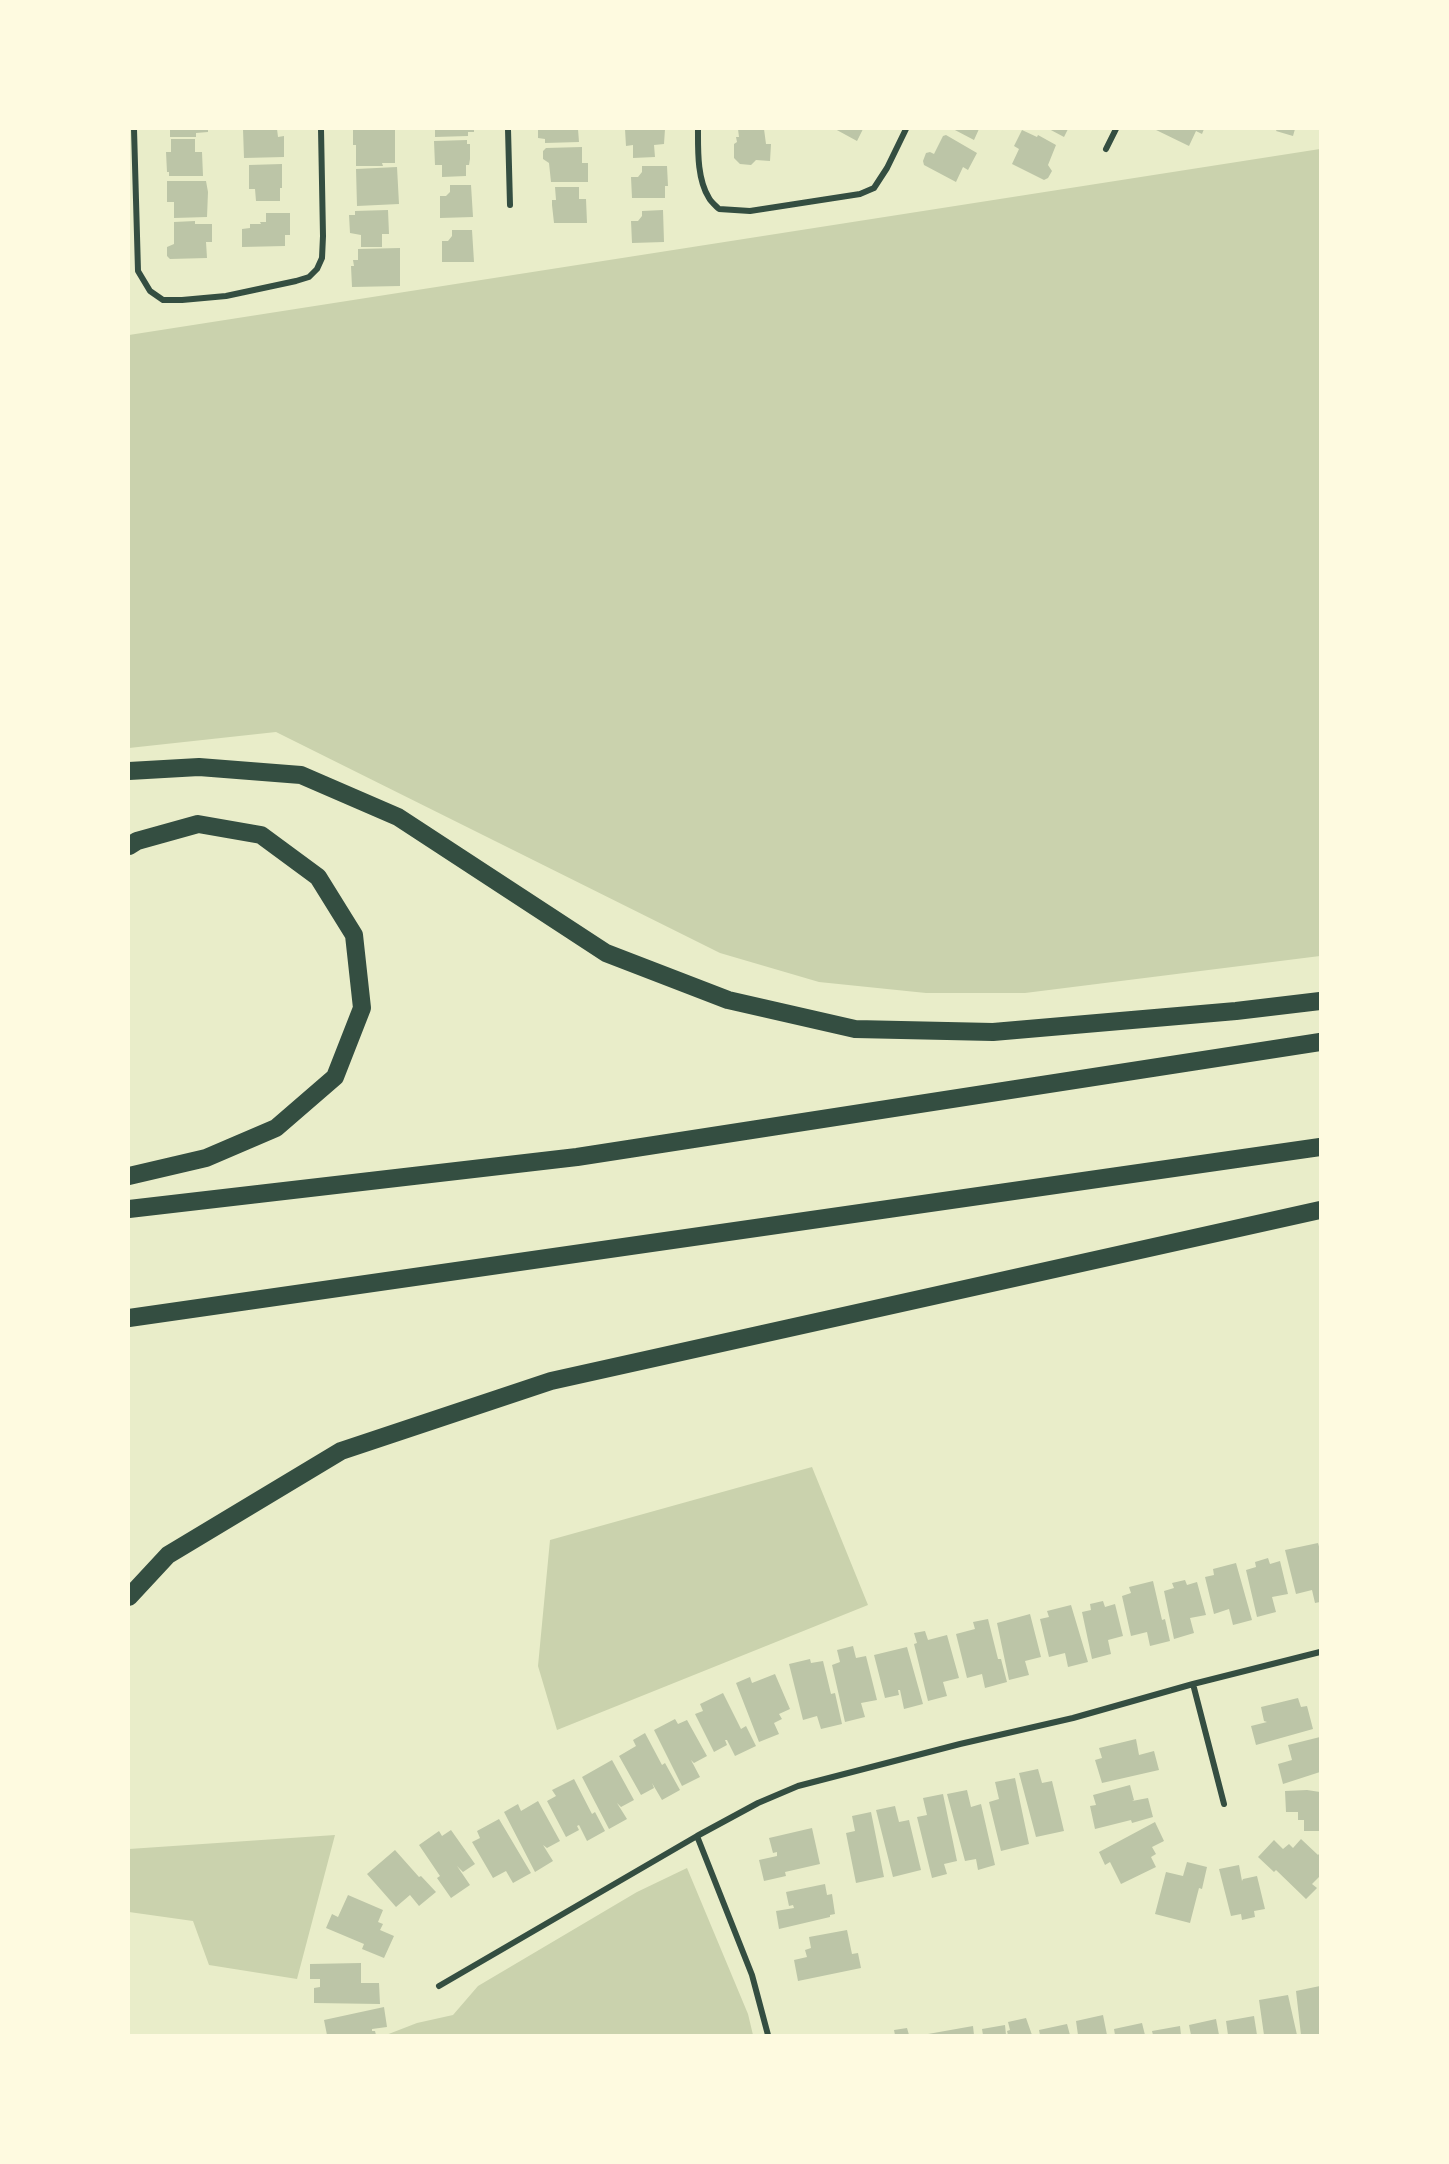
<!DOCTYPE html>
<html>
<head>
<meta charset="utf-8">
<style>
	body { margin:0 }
	#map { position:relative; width:1449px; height:2164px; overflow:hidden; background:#e9edc9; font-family:"Exo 2",sans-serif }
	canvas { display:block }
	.frame { position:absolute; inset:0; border:130px solid #fefae0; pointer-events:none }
</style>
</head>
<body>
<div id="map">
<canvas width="1449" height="2164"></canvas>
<div class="frame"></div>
</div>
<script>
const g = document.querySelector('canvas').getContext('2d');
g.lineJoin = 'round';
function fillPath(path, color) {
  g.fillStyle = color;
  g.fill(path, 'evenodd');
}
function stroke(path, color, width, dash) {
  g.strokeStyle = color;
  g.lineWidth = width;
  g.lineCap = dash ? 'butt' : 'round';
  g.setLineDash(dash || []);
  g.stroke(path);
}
fillPath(new Path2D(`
	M1320,149V956L1025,993H926L819,982L720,953L276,732L129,748V335Z
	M812,1467L868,1605L557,1730L538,1666L550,1540Z
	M335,1835L297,1979L209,1965L193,1921L129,1912V1849Z
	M687,1868L748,2014L753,2035H386L417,2023L453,2015L478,1986L637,1892Z`), '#cad2ad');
fillPath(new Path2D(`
	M170,129H208V132L196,133V137H170Z
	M243,129H277L278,137L284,136V157L244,158Z
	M395,129V163H382L383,166H356V145H353V130Z
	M435,129H474V132H468V136L435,137Z
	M538,129H578L579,142L545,143V139L538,138Z
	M625,129H665L664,144L654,145L655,157L633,158V145L626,146Z
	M738,129H764L766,144H771L770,161L756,160L751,165L740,164L734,158V144L737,142L736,137H739Z
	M835,129H863L857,141Z
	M953,129H979L974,140Z
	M1049,129H1068L1064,137Z
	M1154,129H1204L1202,134L1196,131L1189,146Z
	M1277,129H1295L1293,136L1276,131Z
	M1022,130L1037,137L1038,135L1056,145L1048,165L1052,171L1048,178L1044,180L1012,164L1019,149L1014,146Z
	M946,135L977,153L968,170L963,167L956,182L924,165L923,161L926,153L930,152L934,154L943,136Z
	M171,139H195V152H202L203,176H169V172H167L166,152H171Z
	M467,140V144H470V159L469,165H466V176L442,177V165H435L434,141Z
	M582,147V163H588V182H551L549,163L543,159V151L546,148Z
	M282,164V188H280V201H256L255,189H249V165Z
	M642,166H667L668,186H665V198H632L631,177H638L642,172Z
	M397,167L399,204L357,206L356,169Z
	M167,181H206L208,192L207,217L174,218V202H167Z
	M450,185H471L473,217L440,218V196H446L450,192Z
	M555,187H579V199H586L587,223H554L552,205V200H556Z
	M388,210L389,234H382V247H361V235L350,233L349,215H355V211Z
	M663,210L664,242L632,243L631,221H638L642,216V211Z
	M266,213H290V235H285V246L242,247V229L250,228V224H261L260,222H266Z
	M195,221V224H212V242H206L207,258L170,259L167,256V247L174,244V222Z
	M452,230H472L474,262H442V241H448L452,236Z
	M400,248V286L352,287L351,266H354L353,260H358V249Z
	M1318,1543L1320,1550V1602L1315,1603L1312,1590L1296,1594L1285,1550Z
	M1268,1558L1270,1564L1280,1561L1288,1594L1272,1597L1276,1612L1257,1617L1246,1570L1256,1567L1255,1562Z
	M1236,1563L1252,1620L1233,1625L1229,1609L1214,1614L1205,1577L1214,1575L1213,1569Z
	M1185,1580L1187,1585L1197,1582L1206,1615L1190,1618L1194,1633L1174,1639L1164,1591L1174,1588L1172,1583Z
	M1153,1581L1162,1620L1165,1619L1170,1641L1150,1646L1147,1632L1131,1636L1122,1596L1131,1593L1129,1587Z
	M1103,1601L1105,1607L1115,1604L1123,1636L1108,1640L1111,1654L1092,1659L1082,1612L1091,1610L1090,1604Z
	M1071,1605L1088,1662L1068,1667L1065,1653L1049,1657L1040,1619L1049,1617L1047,1611Z
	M1030,1614L1041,1657L1025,1661L1029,1675L1009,1680L997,1623Z
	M988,1619L998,1659H1001L1007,1682L985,1688L982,1674L967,1678L956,1634L975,1629L973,1622Z
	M925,1631L928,1640L947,1635L959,1678L943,1682L947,1696L928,1701L914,1644L917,1643L914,1633Z
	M853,1646L856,1658L866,1656L877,1700L861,1703L865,1717L845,1722L832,1665L840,1662L837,1650Z
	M907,1647L923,1704L904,1709L900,1690H898L899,1695L885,1698L874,1655Z
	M810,1659L811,1663L823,1661L831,1694L835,1693L842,1724L821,1729L817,1716L803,1720L789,1664Z
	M775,1674L790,1709L779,1714L782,1719L774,1723L779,1734L759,1742L736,1683L750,1677L752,1683Z
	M723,1693L741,1729L746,1726L756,1746L735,1756L727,1740H725L727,1745L714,1752L695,1714L703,1711L700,1704Z
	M1298,1698L1301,1707L1307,1706L1313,1729L1256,1745L1251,1726L1267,1722L1264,1721L1261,1707Z
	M675,1719L678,1724L687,1720L707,1756L694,1763L691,1760L700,1777L682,1786L654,1730Z
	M645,1733L662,1765L665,1763L680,1790L662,1800L652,1783L654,1788L641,1795L619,1756L636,1746L633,1740Z
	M1320,1737V1772L1283,1784L1278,1764L1292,1760L1288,1745Z
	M1136,1739L1139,1755L1154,1751L1159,1770L1102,1783L1095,1760L1102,1758L1099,1748Z
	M612,1760L634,1800L621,1807L617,1803L627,1819L609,1829L582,1777Z
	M1038,1769L1042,1783L1052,1781L1064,1831L1036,1837L1019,1773Z
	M1015,1778L1029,1844L1001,1851L989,1802L999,1799L995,1782Z
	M574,1779L592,1814L595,1812L605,1831L587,1841L579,1825L577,1826L579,1830L566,1837L547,1801L556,1796L552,1790Z
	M1130,1785L1134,1800L1132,1801L1148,1798L1153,1817L1132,1823L1131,1820L1095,1829L1090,1806L1096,1805L1093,1795Z
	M967,1790L971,1807L981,1804L995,1865L978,1870L976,1859L965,1861L947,1794Z
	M1307,1790L1320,1792V1831H1304V1820H1298V1812H1286L1285,1791Z
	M943,1794L957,1861L944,1864L947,1874L932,1878L917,1817L927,1815L923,1798Z
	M538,1801L560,1841L547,1848L543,1845L553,1861L535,1872L504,1812L518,1804L521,1811Z
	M895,1806L899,1822L909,1820L921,1870L893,1877L876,1810Z
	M871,1812L884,1877L856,1883L846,1833L855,1831L852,1816Z
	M499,1819L531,1873L513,1883L506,1871L493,1878L472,1842L480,1838L477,1831Z
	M1155,1822L1164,1841L1152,1847L1156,1854L1151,1857L1156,1867L1121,1884L1110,1862L1105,1865L1099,1852Z
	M812,1828L820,1864L785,1872L786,1876L764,1881L759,1860L777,1856V1852L773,1853L769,1838Z
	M451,1830L475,1864L463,1872L457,1866L470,1885L451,1898L437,1878L440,1876L419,1845L439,1831L442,1836Z
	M1301,1839L1318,1855L1320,1853V1876L1312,1884L1317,1888L1306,1899L1276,1870L1274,1872L1258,1857L1274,1840L1283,1849L1289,1844L1293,1848Z
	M395,1850L419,1877L421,1876L436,1892L419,1906L410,1895L396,1907L367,1874Z
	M1187,1862L1207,1867L1202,1889L1199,1888L1190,1923L1155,1914L1166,1872L1183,1876Z
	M1239,1865L1242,1881L1243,1879L1257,1876L1265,1909L1254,1911L1255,1917L1242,1920L1241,1914L1231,1916L1219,1869Z
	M825,1884L827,1895L832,1894L835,1914L830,1915V1917L779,1929L776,1911L794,1908L793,1905L789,1906L786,1892Z
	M348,1895L383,1910L378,1922L383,1924L380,1930L394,1936L384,1958L362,1949L364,1944L326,1928L332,1914L338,1917Z
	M847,1930L852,1954L858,1953L861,1968L798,1981L794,1960L807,1957L805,1950L811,1948L809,1937Z
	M361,1963V1983H379L380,2004L314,2003V1988L320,1987V1979H310V1964Z
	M1320,1986V2035H1301L1296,1991Z
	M1288,1995L1297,2035H1264L1259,2000Z
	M384,2007L387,2027L372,2029V2031H375L376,2035H327L324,2020Z
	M1103,2015L1107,2035H1078L1076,2021Z
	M1254,2016L1257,2035H1228L1226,2021Z
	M1026,2018L1032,2035H1008L1007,2031L1010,2030L1008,2022Z
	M1216,2019L1219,2035H1191L1189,2025Z
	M1142,2023L1145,2035H1115L1114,2029Z
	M1067,2024L1070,2035H1040L1039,2030Z
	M1005,2025L1006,2035H983L982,2029Z
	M973,2026L974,2035H928V2034Z
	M1180,2026L1181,2035H1153L1152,2031Z
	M907,2028L909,2035H895L894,2030Z`), '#bcc5a7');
stroke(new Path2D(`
	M134,129L138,271L150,291L163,300H182L226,296L296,281L309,277L317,269L322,258L323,236L321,129
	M508,129L510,205
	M698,129C698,150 697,179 709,198C711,202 716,206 719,209L750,211L860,194L874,188L887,168L906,129
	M1106,149L1116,129
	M1193,1684L1224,1804
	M697,1836L752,1975L768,2035
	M439,1986L697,1836L758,1803L798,1786L960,1744L1073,1718L1193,1684L1320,1652`), '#344e41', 6);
stroke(new Path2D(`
	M129,771L199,767L301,775L398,817L606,953L728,1000L855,1029L993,1032L1236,1011L1320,1001
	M129,846L137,841L198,824L261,835L318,877L354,935L362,1008L335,1077L276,1128L206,1158L129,1176
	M129,1209L577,1157L1320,1042
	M129,1318L1320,1147
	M129,1597L168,1555L341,1451L551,1381L1320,1210`), '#344e41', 18);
</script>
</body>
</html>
